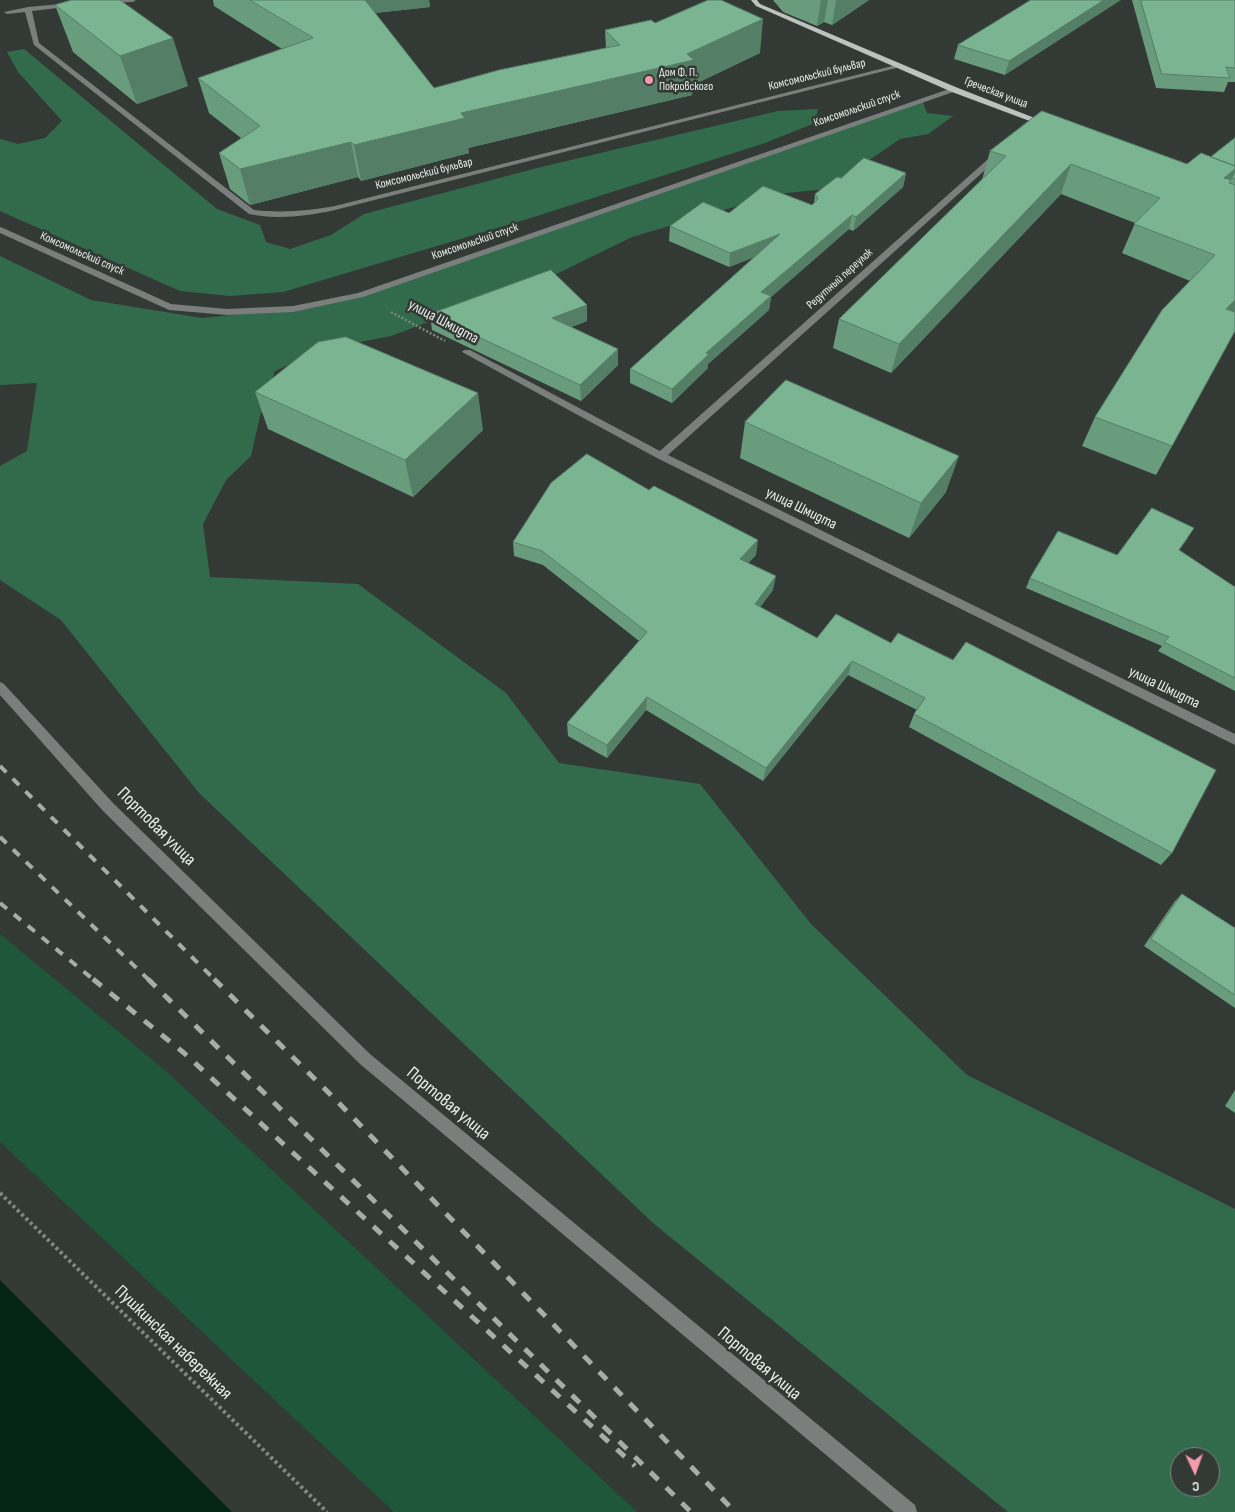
<!DOCTYPE html>
<html>
<head>
<meta charset="utf-8">
<style>
	body { margin:0 }
	#map { position:relative; width:1235px; height:1512px; overflow:hidden; background:#333a35; font-family:"Sofia Sans Condensed",sans-serif }
	canvas { display:block }
	.north { position:absolute; left:1170px; top:1447px; width:50px; height:50px; box-sizing:border-box; background:#333a35; border:1px solid #7d827e; border-radius:50%; rotate:177deg; font-size:14px; font-weight:700; line-height:20px; text-align:center; color:#ebefec }
	.north::after { content:''; display:block; margin:auto; width:18px; height:22px; background:#f39aac; clip-path:polygon(50% 0,100% 100%,50% 72%,0 100%) }
</style>
</head>
<body>
<div id="map">
<canvas width="1235" height="1512"></canvas>
<div class="north">С</div>
</div>
<script>
const g = document.querySelector('canvas').getContext('2d');
g.lineJoin = 'round';
function fillPath(path, color) {
  g.fillStyle = color;
  g.fill(path, 'evenodd');
}
function stroke(path, color, width, dash) {
  g.strokeStyle = color;
  g.lineWidth = width;
  g.lineCap = dash ? 'butt' : 'round';
  g.setLineDash(dash || []);
  g.stroke(path);
}
function write(font, color, halo, rows, align = 'center') {
  g.font = font + ' "Sofia Sans Condensed",sans-serif';
  g.lineWidth = 5;
  g.setLineDash([]);
  g.textBaseline = 'middle';
  g.strokeStyle = halo;
  g.fillStyle = color;
  for (const [text, x, y, turn = 0] of rows) {
    g.save();
    g.translate(x, y);
    g.rotate((+turn || 0) * Math.PI / 180);
    g.textAlign = isNaN(turn) ? turn : align;
    if (halo) g.strokeText(text, 0, 0);
    g.fillText(text, 0, 0);
    g.restore();
  }
}
fillPath(new Path2D(`
	M0,934L166,1071L637,1512H394L0,1142Z`), '#1e5739');
fillPath(new Path2D(`
	M24,49L217,209L260,225L266,242L290,249L331,235L364,214L537,168L778,111L818,109L815,123L765,143L537,216L283,292L230,296L180,291L0,211V139L18,144L45,138L62,121L18,72L7,52Z
	M922,100L927,113L953,116L928,134L900,139L827,189L766,195L734,207L632,237L499,302L450,314L391,336L324,349L275,371L260,416L251,456L226,480L203,524L210,577L358,584L506,693L559,763L700,784L811,924L967,1075L1235,1209V1512H1008L653,1223L199,793L61,620L0,580V466L27,451L37,383L0,385V256L91,300L202,318L293,309L360,295ZM1180,1457H1210V1487H1180Z`), '#326b4b');
fillPath(new Path2D(`
	M0,1280L232,1512H0Z`), '#062515');
stroke(new Path2D(`
	M391,312L445,341`), '#818783', 2.5, [2, 2]);
stroke(new Path2D(`
	M0,1193L327,1512`), '#818783', 4, [3, 3]);
fillPath(new Path2D(`
	M105,0H136L133,2L103,3L102,2Z
	M73,3L75,4V6L32,11L39,43L254,210C282,213 308,211 335,206L900,64L904,66L335,210C307,216 277,220 249,214L34,45L25,12L7,14L4,12L28,7Z
	M952,88L959,90L363,297L293,312L227,315L169,310L0,233V227L3,228L171,304L227,309L293,306L358,293Z
	M996,152L1003,154L668,455L1235,734V745L657,458L462,352L464,350H470L660,451Z
	M0,682L4,684L113,803L370,1054L915,1505L917,1512H894L360,1064L103,811L0,695Z`), '#7a7e7c');
fillPath(new Path2D(`
	M751,0H757L760,4L958,88L1050,124L1043,126L952,92L756,6Z`), '#bcc3bf');
stroke(new Path2D(`
	M0,766L215,980
	M0,837L149,980
	M0,903L94,980`), '#a7aca9', 4, [9, 9]);
stroke(new Path2D(`
	M93,979L184,1053L635,1466
	M148,979L691,1512
	M214,979L334,1098L735,1512`), '#a7aca9', 5, [11, 11]);
fillPath(new Path2D(`
	M213,0H429L430,7L375,13L434,88L606,48L605,30L655,23L760,53L693,85L692,95L468,148L469,153L361,181L358,177L250,205L230,189L219,153L241,138L209,113L198,78L282,49L214,6Z
	M773,0H869L832,25L824,22L817,26L783,12Z
	M1031,0L1005,75L954,59L958,45Z
	M1132,0H1235V82H1228L1224,92L1156,88Z
	M55,5L188,86L137,104L73,52Z
	M1235,138V311L1172,446L1156,475L1082,446L1095,417L1190,281L1122,253L1135,223L1061,194L891,373L833,348L839,319L982,180L990,151L1187,164L1211,157Z
	M906,173L903,187L853,231L849,229L771,297L769,310L708,364V368L672,403L630,383V369L754,257L729,267L669,241L670,226L729,213L812,205L814,203L815,194L841,178Z
	M430,314L587,321L571,327L618,365L581,401L432,330Z
	M255,392L483,430L413,497L268,429Z
	M745,422L946,492L909,538L740,458Z
	M1188,538L1179,550L1235,587V691L1158,651L1162,646L1026,588L1030,578L1117,555Z
	M513,542L756,555L748,563L773,590L760,607L817,638L836,614L1172,853L1161,865L909,727L914,714L917,710L848,675L763,781L646,710L607,758L568,736L567,723L639,641L543,565L514,556Z
	M1182,894L1235,928V1008L1144,946L1175,901Z
	M1235,1090V1113L1225,1106Z`), '#699b7d');
fillPath(new Path2D(`
	M353,0H429L430,7L356,15Z
	M821,0H828L824,22L817,26Z
	M836,0H869L832,25Z
	M1104,0H1121L1005,75L1009,61Z
	M763,19L760,53L693,85L692,95L468,148L469,153L361,181L354,145L461,113Z
	M173,38L188,86L137,104L120,56Z
	M351,142L358,177L250,205L240,169Z
	M1071,164L1061,194L891,373L899,344Z
	M1235,169V172L1217,209L1224,178Z
	M906,173L903,187L853,231L856,217Z
	M852,215L849,229L771,297L769,310L708,364V368L672,403V389L706,353L761,292Z
	M780,234L778,248L729,267L730,253Z
	M1235,300V311L1210,339L1226,309Z
	M587,305V321L553,334L552,318Z
	M618,349V365L581,401L580,385Z
	M478,393L483,430L413,497L405,460Z
	M959,456L946,492L909,538L921,503Z
	M758,540L756,555L738,573L740,559Z
	M776,576L773,590L752,618L755,604Z
	M852,661L848,675L763,781L766,768Z
	M647,697L646,710L607,758V745Z`), '#557e66');
const building = new Path2D(`
	M72,0H120L173,38L120,56L55,5Z
	M250,0H365L434,88L499,70L620,45L605,30L651,20L655,23L708,0H721L763,19L687,54L694,60L461,113L465,118L354,145L351,142L240,169L219,153L260,126L198,78L313,38Z
	M1031,0H1104L1009,61L958,45Z
	M1141,0H1235V68L1226,67L1230,78L1162,74Z
	M1042,111L1187,164L1201,153L1235,166V169L1224,178L1231,180L1229,183L1235,185V300L1226,309L1235,312V331L1172,446L1095,417L1162,310L1215,255L1134,224L1160,198L1071,164L899,344L839,319L1006,156L990,151Z
	M1235,138V166L1211,157Z
	M864,158L906,173L856,217L852,215L761,292L771,296L706,353L709,354L672,389L630,369L780,234L730,253L670,226L703,202L729,213L763,186L812,205L818,199L815,194L837,177L841,178Z
	M1235,172V179L1232,178Z
	M551,270L587,305L552,318L618,349L580,385L430,314Z
	M346,337L478,393L405,460L255,392L318,342Z
	M786,380L959,456L921,503L745,422Z
	M587,454L649,490L654,486L758,540L740,559L776,576L755,604L817,638L836,614L891,643L898,633L953,660L966,642L1216,770L1172,853L914,714L925,698L852,661L766,768L647,697L607,745L567,723L647,632L542,551L513,542L551,483Z
	M1152,508L1194,528L1179,550L1235,587V678L1164,642L1169,637L1030,578L1058,531L1117,555Z
	M1182,894L1235,928V995L1151,939Z`);
fillPath(building, '#7ab491');
stroke(building, '#557e66', 1);
for (const [x, y, r, color] of [
	[649,80,5,"#f39aac"]
]) {
  const dot = new Path2D();
  dot.arc(x, y, r, 0, 2 * Math.PI);
  g.fillStyle = color;
  g.fill(dot);
  stroke(dot, '#333a35', 2);
}
write('12px', '#ebefec', '#333a35', [
	["Дом Ф. П.",659,73],
	["Покровского",659,87]
], 'left');
write('12px', '#ebefec', '#333a35', [
	["Комсомольский бульвар",817,75,-14],
	["Греческая улица",996,93,21],
	["Комсомольский спуск",857,109,-19],
	["Комсомольский бульвар",424,174,-14],
	["Комсомольский спуск",475,242,-19],
	["Комсомольский спуск",82,254,24],
	["Редутный переулок",840,279,-42]
]);
write('15px', '#ebefec', '#333a35', [
	["улица Шмидта",443,322,28],
	["улица Шмидта",801,509,26],
	["улица Шмидта",1164,688,26]
]);
write('18px', '#ebefec', '#333a35', [
	["Портовая улица",156,827,45],
	["Портовая улица",448,1104,40],
	["Пушкинская набережная",173,1343,44],
	["Портовая улица",759,1364,40]
]);
</script>
</body>
</html>
